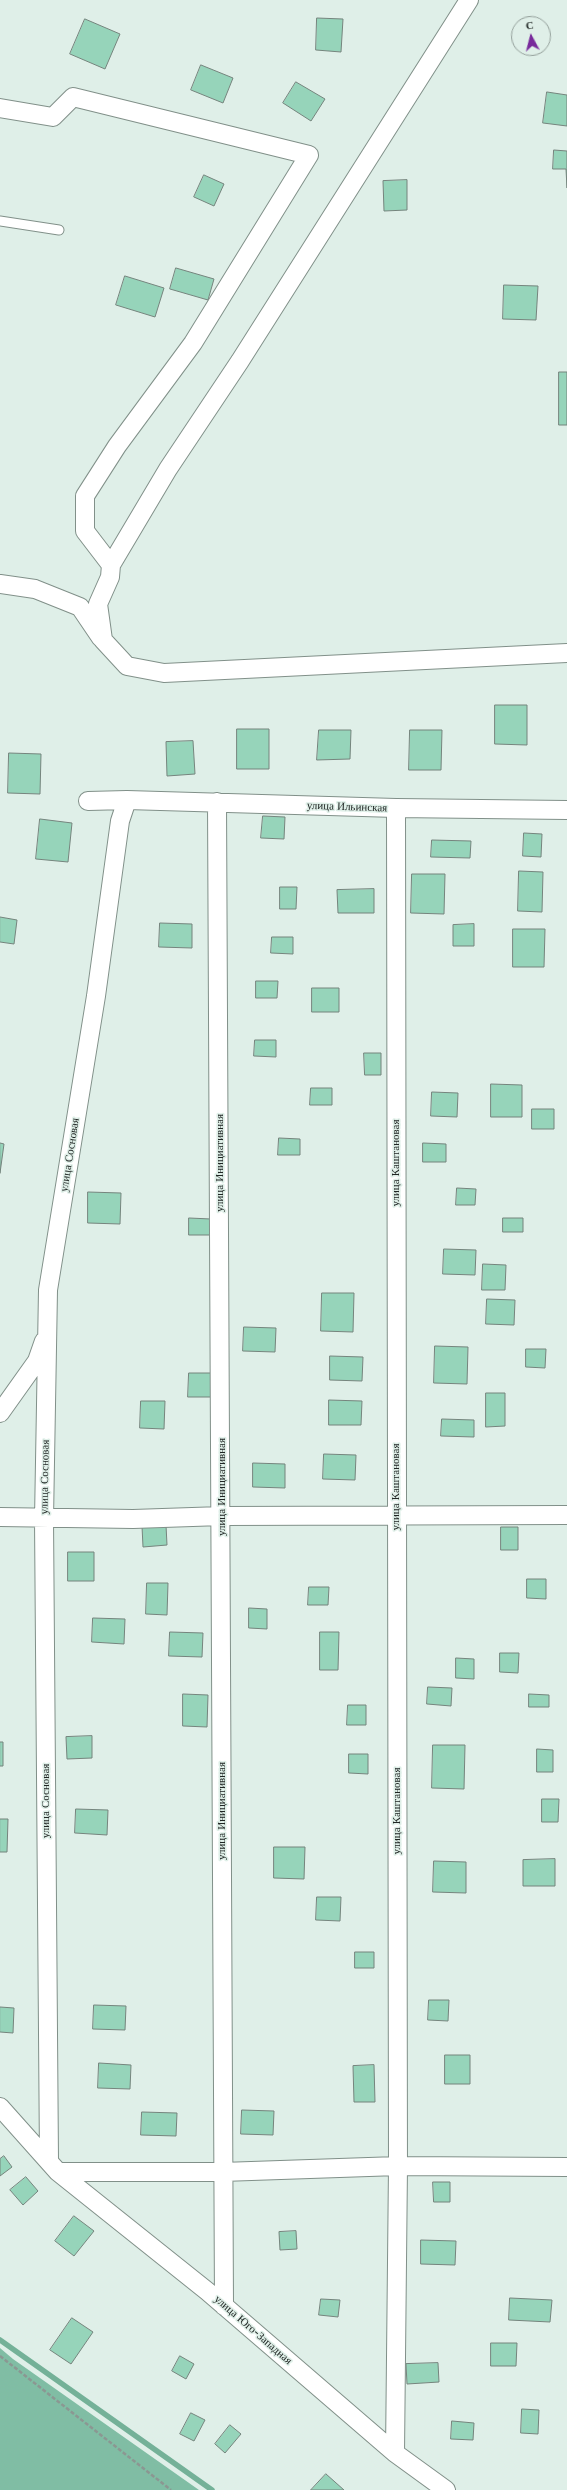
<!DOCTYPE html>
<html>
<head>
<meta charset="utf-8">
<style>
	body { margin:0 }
	#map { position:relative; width:567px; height:2490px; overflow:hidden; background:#dfefe8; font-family:"Libre Baskerville",serif }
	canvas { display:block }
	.north { position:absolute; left:511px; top:16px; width:40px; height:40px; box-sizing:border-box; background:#dfefe8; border:1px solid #939f9a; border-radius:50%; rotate:353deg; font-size:11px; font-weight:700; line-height:16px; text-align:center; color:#202624 }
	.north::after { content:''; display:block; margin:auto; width:14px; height:18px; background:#782a9b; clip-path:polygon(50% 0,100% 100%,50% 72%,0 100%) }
</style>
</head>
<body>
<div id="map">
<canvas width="567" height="2490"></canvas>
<div class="north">С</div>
</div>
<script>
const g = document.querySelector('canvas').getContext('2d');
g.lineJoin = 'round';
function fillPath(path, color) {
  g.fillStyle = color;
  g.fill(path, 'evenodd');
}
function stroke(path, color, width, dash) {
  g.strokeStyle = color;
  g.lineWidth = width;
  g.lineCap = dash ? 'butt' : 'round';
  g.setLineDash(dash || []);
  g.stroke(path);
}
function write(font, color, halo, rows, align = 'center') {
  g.font = font + ' "Libre Baskerville",serif';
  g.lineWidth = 3;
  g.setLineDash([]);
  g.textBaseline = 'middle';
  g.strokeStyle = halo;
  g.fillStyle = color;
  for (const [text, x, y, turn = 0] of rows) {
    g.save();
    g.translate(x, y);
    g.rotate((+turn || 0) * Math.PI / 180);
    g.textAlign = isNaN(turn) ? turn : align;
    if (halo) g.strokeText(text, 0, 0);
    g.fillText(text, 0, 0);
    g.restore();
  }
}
fillPath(new Path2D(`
	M0,2348L13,2359L199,2490H0Z`), '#80bda4');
stroke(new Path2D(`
	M0,2340L212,2490`), '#74b198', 5.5);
const building = new Path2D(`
	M317,18L343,19L341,52L316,50Z
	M85,19L120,34L105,69L70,54Z
	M201,65L233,78L223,103L191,90Z
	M296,82L325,99L311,121L283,103Z
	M547,92L567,95V126L543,123Z
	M554,150L567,151V188L566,169H553Z
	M204,175L224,184L214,206L194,197Z
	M407,180V210L384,211L383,181Z
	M176,268L214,279L208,300L170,289Z
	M125,276L164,288L155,317L116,305Z
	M504,285L538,286L536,320L503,319Z
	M559,372H567V425H559Z
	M495,705H527V745L495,744Z
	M237,729H269V769H237Z
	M319,730H351L350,759L317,760Z
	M410,730H442L441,770H409Z
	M193,741L195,774L167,776L166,742Z
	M9,753L41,754L40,794L8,793Z
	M263,816L285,817L284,839L261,838Z
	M40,819L72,823L68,862L36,859Z
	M524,833L542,834L541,857L523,856Z
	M432,840L471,841L470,858L431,857Z
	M519,871L543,872L542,912L518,911Z
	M412,874H445L444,914L411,913Z
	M280,887H297L296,909H280Z
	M374,889V913H338L337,890Z
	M0,917L17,920L14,944L0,942Z
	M160,923L192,924V948L159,947Z
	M474,924V946H453V925Z
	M513,929H545L544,967H513Z
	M272,937H293V954L271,953Z
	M256,981H278L277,998H256Z
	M312,988H339V1012H312Z
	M255,1040H276V1057L254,1056Z
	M364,1053H381V1075H365Z
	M491,1084L522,1085V1117H491Z
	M311,1088H332V1105H310Z
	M432,1092L458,1093L457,1117L431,1116Z
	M532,1109H554V1129H532Z
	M279,1138L300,1139V1155H278Z
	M0,1143L4,1144L0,1173Z
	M423,1143L446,1144V1162H423Z
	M457,1188L476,1189L475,1205H456Z
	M88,1192L121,1193L120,1224L88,1223Z
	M189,1218L211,1219L210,1235H189Z
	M503,1218H523V1232H503Z
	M444,1249L476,1250L475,1275L443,1274Z
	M483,1264L506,1265L505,1290H482Z
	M322,1293H354L353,1332L321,1331Z
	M487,1299L515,1300L514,1325L486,1324Z
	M244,1327L276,1328L275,1352L243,1351Z
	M435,1346L468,1347L467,1384L434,1383Z
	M526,1349H546L545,1368L526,1367Z
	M330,1356L363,1357L362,1381L330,1380Z
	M189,1373H212V1397H188Z
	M486,1393H505V1426L486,1427Z
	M329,1400L362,1401L361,1425H329Z
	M141,1401H165L164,1429L140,1428Z
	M442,1419L474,1420V1437L441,1436Z
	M324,1454L356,1455L355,1480L323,1479Z
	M253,1463L285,1464V1488L253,1487Z
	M166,1525L167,1545L143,1547L142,1526Z
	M501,1527H518V1550H501Z
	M68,1552H94V1581H68Z
	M527,1579H546V1599L527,1598Z
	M147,1583H168L167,1615L146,1614Z
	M309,1587H329L328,1605H308Z
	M249,1608L267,1609V1629L249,1628Z
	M93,1618L125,1619L124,1644L92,1642Z
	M170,1632L203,1633L202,1657L169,1656Z
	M320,1632H339L338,1670H320Z
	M500,1653H519L518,1673L500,1672Z
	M456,1658L474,1659V1679L456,1678Z
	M428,1687L452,1688L451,1706L427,1704Z
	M183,1694L208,1695L207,1727L183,1726Z
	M529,1694L549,1695V1707H529Z
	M348,1705H366V1725H347Z
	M92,1736V1758L67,1759L66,1737Z
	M0,1742H3V1766H0Z
	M433,1745H465L464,1789L432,1788Z
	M537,1749L553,1750V1772H537Z
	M349,1754H368V1774L349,1773Z
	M542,1799H559L558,1822H542Z
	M76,1809L108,1810L107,1835L75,1833Z
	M0,1819H8L7,1852H0Z
	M274,1847H305L304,1879L274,1878Z
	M555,1859V1886H523V1860Z
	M434,1861L466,1862V1893L433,1892Z
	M317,1897H341L340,1921L316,1920Z
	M355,1952H374V1968H355Z
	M429,2000H449L448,2021L428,2020Z
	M94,2005L126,2006L125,2030L93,2029Z
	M0,2007L14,2008L13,2033L0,2032Z
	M445,2055H470V2084H445Z
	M99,2063L131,2065L130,2089L98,2088Z
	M374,2065L375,2102H354L353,2066Z
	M242,2110L274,2111L273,2135L241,2134Z
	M142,2112L177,2113L176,2136L141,2135Z
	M4,2156L12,2167L0,2176V2159Z
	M26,2177L38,2191L23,2205L10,2190Z
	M433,2182H450V2202H434Z
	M74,2216L94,2231L74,2256L55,2241Z
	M296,2231L297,2249L280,2250L279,2232Z
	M421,2240L456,2241L455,2265L421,2264Z
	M510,2298L552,2300L550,2322L509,2320Z
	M321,2299L340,2300L338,2317L319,2315Z
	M72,2318L93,2332L71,2364L50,2350Z
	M491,2343H517L516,2366H491Z
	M180,2356L194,2364L186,2379L172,2371Z
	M438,2363L439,2382L407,2384L406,2364Z
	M522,2409L539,2410L538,2434L521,2433Z
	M191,2413L205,2420L194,2441L180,2434Z
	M452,2421L474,2423L473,2440L451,2439Z
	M230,2425L241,2434L225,2453L215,2444Z
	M326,2474L344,2490H311Z`);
fillPath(building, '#96d4ba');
stroke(building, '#75847d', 1);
const service = new Path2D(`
	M0,221L59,230`);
const minor = new Path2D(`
	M469,0L240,361L168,469L111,565L110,577L98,604L103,640L127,666L164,673L567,653
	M0,108L53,117L73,97L309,155L193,343L117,446L85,496V531L111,565
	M0,584L35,589L80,607L101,638
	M88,801L127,800L396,808L567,810
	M217,802L224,2306
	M0,1413L37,1361L44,1341
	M0,1517L133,1519L222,1516L567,1515
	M0,2107L58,2172L207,2291L395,2453L446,2490
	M49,2161L44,1519L48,1290L96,996L120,821L127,800
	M58,2172H222L398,2166L567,2167
	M395,2453L398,2166L396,808`);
stroke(service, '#819089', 11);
stroke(minor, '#819089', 20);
stroke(new Path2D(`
	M0,2356L171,2490`), '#8b9792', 2.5, [4, 2]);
stroke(service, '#fff', 9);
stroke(minor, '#fff', 18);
write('11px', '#202624', '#dfefe8', [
	["улица Ильинская",347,807,2],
	["улица Сосновая",70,1155,-81],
	["улица Инициативная",220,1163,-90],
	["улица Каштановая",396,1163,-90],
	["улица Сосновая",45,1477,-89],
	["улица Инициативная",222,1487,-90],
	["улица Каштановая",396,1487,-90],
	["улица Сосновая",46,1801,-90],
	["улица Инициативная",222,1811,-90],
	["улица Каштановая",397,1811,-90],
	["улица Юго-Западная",253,2330,41]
]);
</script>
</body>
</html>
